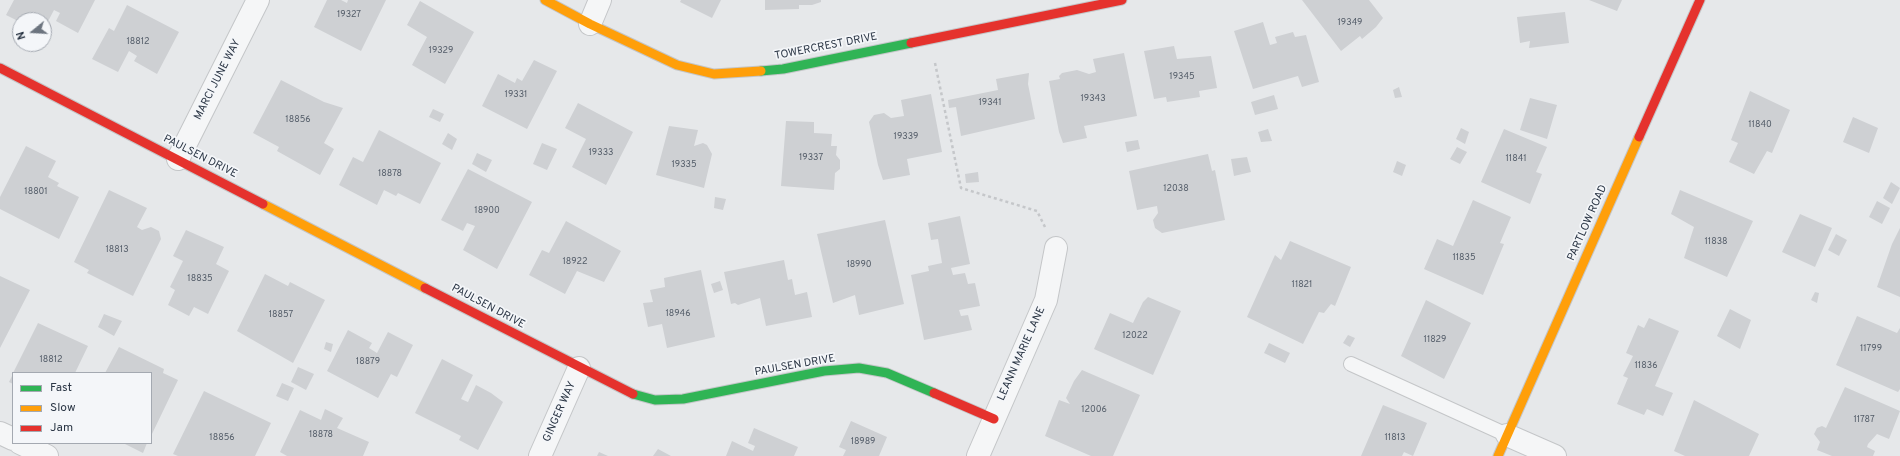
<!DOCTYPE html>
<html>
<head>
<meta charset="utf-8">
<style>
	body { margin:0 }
	#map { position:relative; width:1900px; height:456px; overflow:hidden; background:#e6e8ea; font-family:Overpass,sans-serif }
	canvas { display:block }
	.legend { position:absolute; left:12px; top:372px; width:140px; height:72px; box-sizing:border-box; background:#f4f6f9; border:1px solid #a4a9b1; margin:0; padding:5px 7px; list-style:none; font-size:12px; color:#2b3645 }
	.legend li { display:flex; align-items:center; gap:8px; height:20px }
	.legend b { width:20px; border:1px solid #a4a9b1 }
	.north { position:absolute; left:12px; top:12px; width:40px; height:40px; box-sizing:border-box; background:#f4f6f9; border:1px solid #a4a9b1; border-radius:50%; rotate:252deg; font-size:11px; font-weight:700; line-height:16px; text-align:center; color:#2b3645 }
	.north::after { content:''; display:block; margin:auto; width:14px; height:18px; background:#6c747f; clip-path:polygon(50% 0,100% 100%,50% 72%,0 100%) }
</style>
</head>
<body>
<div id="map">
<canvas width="1900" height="456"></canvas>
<ul class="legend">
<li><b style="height:5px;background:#30b455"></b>Fast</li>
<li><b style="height:5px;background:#ff9f0a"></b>Slow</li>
<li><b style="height:5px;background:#e5322d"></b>Jam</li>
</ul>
<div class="north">N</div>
</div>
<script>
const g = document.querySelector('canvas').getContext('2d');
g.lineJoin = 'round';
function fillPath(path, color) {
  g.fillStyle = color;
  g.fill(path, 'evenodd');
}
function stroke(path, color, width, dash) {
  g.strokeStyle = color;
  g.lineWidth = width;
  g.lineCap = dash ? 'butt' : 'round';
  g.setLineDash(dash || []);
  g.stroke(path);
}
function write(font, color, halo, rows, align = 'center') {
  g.font = font + ' Overpass,sans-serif';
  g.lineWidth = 3.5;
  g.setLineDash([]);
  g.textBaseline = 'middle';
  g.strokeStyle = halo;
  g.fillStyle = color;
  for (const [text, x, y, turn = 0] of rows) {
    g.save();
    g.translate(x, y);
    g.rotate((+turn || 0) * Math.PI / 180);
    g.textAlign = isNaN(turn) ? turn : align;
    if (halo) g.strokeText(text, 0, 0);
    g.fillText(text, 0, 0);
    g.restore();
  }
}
fillPath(new Path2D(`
	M14,0H95L78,33L56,21L60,13L54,10L44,29V20H20V22L6,15Z
	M327,0H341L347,3L348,0H386L361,51L314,27Z
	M681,0H721L712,18L680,2Z
	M765,0H821V2L812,5H799V9L765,10Z
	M1302,0H1369L1383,18L1376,27L1362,39L1360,36L1341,51Z
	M1589,0H1622L1617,11Z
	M420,1L474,32L445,84L412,65L427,37L407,25Z
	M127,5L179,32L157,74L134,61L137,56L129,51L118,72L92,59L109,28L114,31Z
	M1565,12L1569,43L1529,48L1530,41L1520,43L1517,17Z
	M1263,22L1270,45L1277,43L1275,37L1293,32L1295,37L1306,35L1319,82L1302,87L1298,76L1253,89L1234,31Z
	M1174,46L1177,59L1211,56L1217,88L1199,91L1200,97L1167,102L1166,97L1154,99L1144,51Z
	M1124,53L1137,116L1084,126L1087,138L1063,143L1059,132L1049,81L1060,79L1059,76L1062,73L1077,70L1089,74L1096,72L1093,59Z
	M534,60L557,71L527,129L482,106L498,74L515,83L517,78L522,81Z
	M1029,73L1028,84L1035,119L961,136L956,107L949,108L948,100L998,90L996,79Z
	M281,80L324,102L343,108L324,143L334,149L320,175L277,151L279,147L253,133Z
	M1399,87L1402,97L1395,98L1393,90Z
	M1750,91L1790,110L1772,153L1767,151L1754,174L1729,162L1738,143L1731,140Z
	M931,94L942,152L907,159L910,175L883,180L878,165L869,122L874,115L884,113L891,118L904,116L901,100Z
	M1274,95L1278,109L1255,115L1251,102Z
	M1530,98L1557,105L1547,139L1520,130Z
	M578,103L633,132L606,185L572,167L586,139L565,128Z
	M433,109L444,114L440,122L429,117Z
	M1853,117L1878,128L1869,153L1843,142Z
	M786,121L814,122V133L832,134L831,146H837L836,155L840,160V169L835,173L834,190L781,186Z
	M669,126L698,130L694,146L703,143L707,145L712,154L704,188L656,175Z
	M1461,128L1469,132L1465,144L1456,139Z
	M1268,129L1272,141L1261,142L1258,132Z
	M1504,129L1547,147L1536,172L1542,174L1530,204L1481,182Z
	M379,130L441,163L420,204L398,193L396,196L384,190L377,205L339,185L353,157L363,162Z
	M448,133L457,139L452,150L442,144Z
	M1138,140L1140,149L1127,152L1125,142Z
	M542,143L557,149L547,170L533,164Z
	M26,146L56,161L48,177L59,183L57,186L79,197L59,239L0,209V197Z
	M1457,147L1467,152L1460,164L1450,159Z
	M477,153L492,160L486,172L472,164Z
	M1208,154L1212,171L1215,170L1225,220L1162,233L1155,228L1153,220L1158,213L1157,206L1137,210L1129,171Z
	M1247,157L1251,172L1234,176L1231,159Z
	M1397,161L1406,165L1402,176L1393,172Z
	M468,169L532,202L497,269L463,250L475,226L467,223L463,231L441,220Z
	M978,172L979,182L966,183L965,174Z
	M1891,182L1900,188L1892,204L1883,198Z
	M109,190L147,208L137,227L142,230L151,227L159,231L161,239L133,296L87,273L89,270L74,262Z
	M1680,190L1753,221L1727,277L1684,258L1694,227L1671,214Z
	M715,197L726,199L723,210L714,208Z
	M1473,200L1511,217L1500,243L1504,244L1483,295L1424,269L1437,239L1453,246Z
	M1877,201L1890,208L1882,224L1869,217Z
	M1800,214L1832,228L1815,267L1782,252Z
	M960,216L970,264L951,268L953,275L965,273L968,284L975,283L980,306L959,310L961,316L968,315L972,330L924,340L911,275L929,271L928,266L942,263L938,239L931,240L928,223Z
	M885,220L904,304L859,315L855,295L833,303L817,234Z
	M566,221L621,251L604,282L577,271L565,294L529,275L542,250L549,253Z
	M1900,228V297L1877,287L1892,244Z
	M186,230L224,247L216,264L229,271L208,314L194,307L189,316L168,305L175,290L170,287L183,261L173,256Z
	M1836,234L1847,240L1839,256L1828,250Z
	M1290,241L1351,267L1335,306L1331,304L1324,313L1319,312L1303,344L1247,317L1275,255L1281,260Z
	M784,260L788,280L792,279L795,295L807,292L812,317L766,326L760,298L738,305L735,303L731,304L724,272Z
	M701,270L715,337L667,348L662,324L648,327L643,303L653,302L650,290L665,287L664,278Z
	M265,274L288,286L290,282L325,300L293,363L237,331Z
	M0,276L30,290L0,348Z
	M720,281L723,290L714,293L711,284Z
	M1815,292L1819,293L1817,303L1811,300Z
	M1148,297L1181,311L1153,375L1094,349L1110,313L1133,323L1143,302Z
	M1426,300L1471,323L1444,379L1401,356Z
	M1730,309L1751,320L1740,349L1717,336Z
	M104,314L122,321L114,336L98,327Z
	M1857,316L1897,333L1900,328V389L1898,392L1836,365Z
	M1649,318L1679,331L1655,386L1673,393L1663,416L1647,409L1644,415L1617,404L1628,378L1623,376L1633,356L1626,353L1638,325L1644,328Z
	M38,323L88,346L75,373H13Z
	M348,330L372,343L369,348L377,353L388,332L413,345L397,377L391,374L378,398L327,371Z
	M1348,335L1355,338L1350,347L1343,343Z
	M326,342L333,344L331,352L324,349Z
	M1269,343L1290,353L1285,363L1264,353Z
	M119,347L164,369L163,373L178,380L151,436V373H105Z
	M442,359L473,375L461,399L468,402L476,385L491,393L503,402L478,450L459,440L461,436L415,413Z
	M298,367L314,374L306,390L291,382Z
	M1082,370L1140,395L1113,456H1091L1045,436L1059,400L1070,404L1066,398L1074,381Z
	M13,374V384L9,382Z
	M282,383L294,388L288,401L276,396Z
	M1845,387L1900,411L1889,439L1877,434L1868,444L1867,447L1875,451L1873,456H1832L1817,450L1820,442L1814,434L1817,428L1822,426L1826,428Z
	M204,391L271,423L255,456H178L173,454Z
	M1694,400L1759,434L1749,456H1685L1674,451Z
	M1383,405L1427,423L1413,456L1404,452L1402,456H1361Z
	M325,409L343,418L337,428L369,442L363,456H287L280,452L300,410L321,420Z
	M851,421L887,437L879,456H843L846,450L839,447Z
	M754,428L798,447L794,456H726L732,441L753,451L755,446L748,443Z
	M123,443H147L143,453Z
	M658,449L671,456H653Z
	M599,452L608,456H597Z`), '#ced0d3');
const lane = new Path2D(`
	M1351,364L1507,435`);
const street = new Path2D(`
	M590,24L600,0
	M178,159L258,0
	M0,433L13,439
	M1507,435L1555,456
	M20,443L47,456
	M540,456L579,368
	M978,456L1046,300L1056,248`);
const fast = new Path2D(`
	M761,71L783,69L911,43
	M633,394L655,400L683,399L824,371L859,368L887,373L934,393`);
const slow = new Path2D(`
	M545,0L590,24L677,65L714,74L761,71
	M263,204L425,288
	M1498,456L1639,137`);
const jam = new Path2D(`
	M911,43L1122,0
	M0,68L263,204
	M1639,137L1700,0
	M425,288L633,394
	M934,393L994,419`);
stroke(lane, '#c4c6c8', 16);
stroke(street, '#c4c6c8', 24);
stroke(fast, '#c4c6c8', 11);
stroke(slow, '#c4c6c8', 11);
stroke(jam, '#c4c6c8', 11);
stroke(new Path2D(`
	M935,63L961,188L1037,211L1045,227`), '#c5c7ca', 2.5, [3, 3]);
stroke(lane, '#f5f6f7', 14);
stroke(street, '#f5f6f7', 22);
stroke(fast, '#30b455', 9);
stroke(slow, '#ff9f0a', 9);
stroke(jam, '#e5322d', 9);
write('9px', '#545d69', null, [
	["19327",349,15],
	["19349",1350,23],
	["18812",138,42],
	["19329",441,51],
	["19345",1182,77],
	["19331",516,95],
	["19343",1093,99],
	["19341",990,103],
	["18856",298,120],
	["11840",1760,125],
	["19339",906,137],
	["19333",601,153],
	["19337",811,158],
	["11841",1516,159],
	["19335",684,165],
	["18878",390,174],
	["12038",1176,189],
	["18801",36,192],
	["18900",487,211],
	["11838",1716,242],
	["18813",117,250],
	["11835",1464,258],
	["18922",575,262],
	["18990",859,265],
	["18835",200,279],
	["11821",1302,285],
	["18946",678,314],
	["18857",281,315],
	["12022",1135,336],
	["11829",1435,340],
	["11799",1871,349],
	["18812",51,360],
	["18879",368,362],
	["11836",1646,366],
	["12006",1094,410],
	["11787",1864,420],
	["18878",321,435],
	["18856",222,438],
	["11813",1395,438],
	["18989",863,442]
]);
write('11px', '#2b3645', '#f4f6f9', [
	["TOWERCREST DRIVE",826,47,-11],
	["MARCI JUNE WAY",218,80,-63],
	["PAULSEN DRIVE",200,157,27],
	["PARTLOW ROAD",1588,223,-66],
	["PAULSEN DRIVE",488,307,28],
	["LEANN MARIE LANE",1022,354,-66],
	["PAULSEN DRIVE",795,366,-10],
	["GINGER WAY",560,412,-66]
]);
</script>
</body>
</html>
